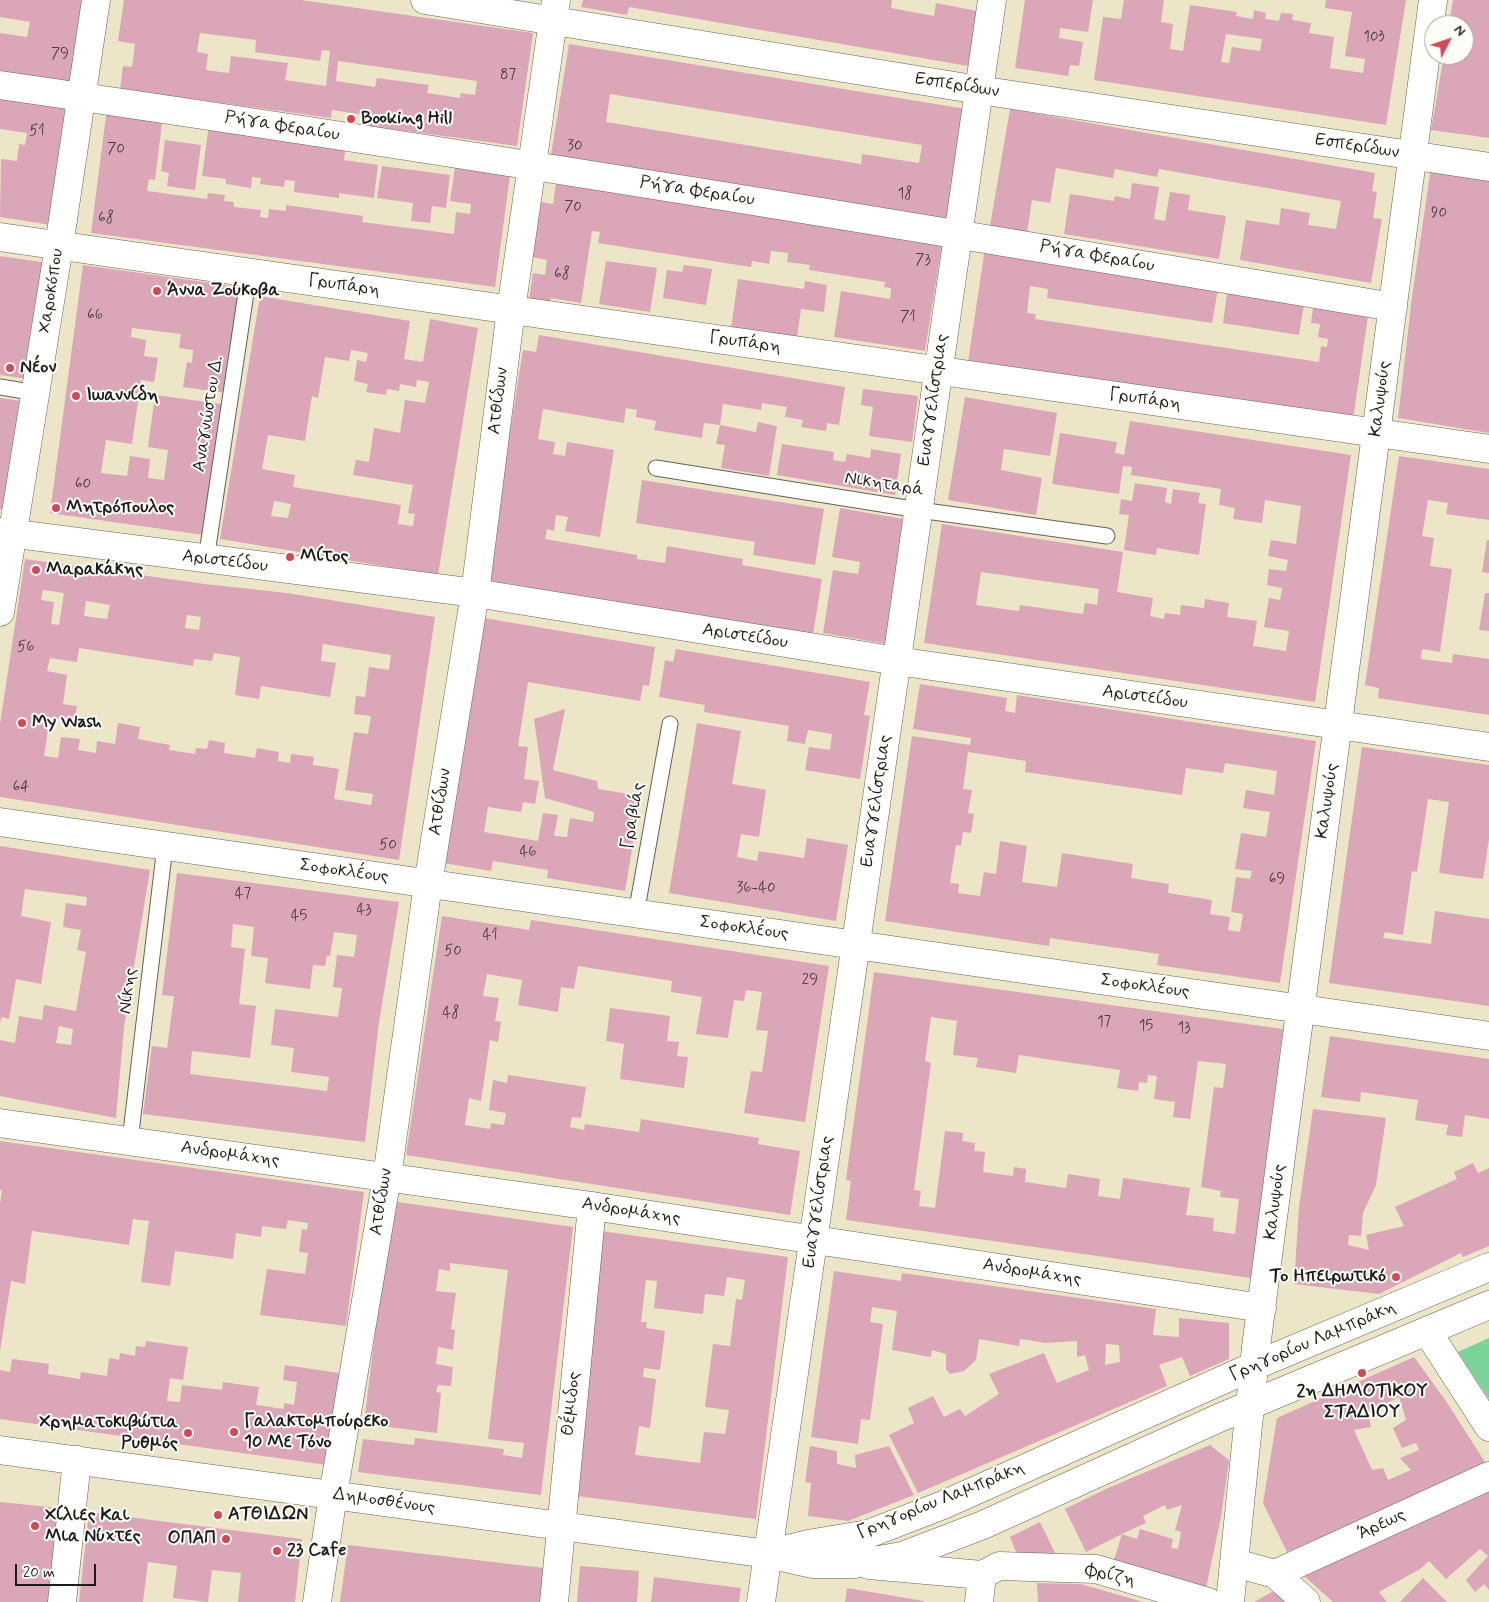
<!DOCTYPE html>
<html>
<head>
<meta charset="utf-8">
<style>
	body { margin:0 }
	#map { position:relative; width:1489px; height:1602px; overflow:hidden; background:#ede5c7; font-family:Mynerve,sans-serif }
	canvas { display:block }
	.north { position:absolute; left:1424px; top:15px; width:50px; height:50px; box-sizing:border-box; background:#fdfcf7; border:1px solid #a3a29f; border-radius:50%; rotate:49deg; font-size:14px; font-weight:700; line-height:20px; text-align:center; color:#1c1c1c }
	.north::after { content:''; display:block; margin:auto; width:18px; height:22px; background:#d1495b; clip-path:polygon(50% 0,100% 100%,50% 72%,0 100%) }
	.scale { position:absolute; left:15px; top:1564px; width:81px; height:22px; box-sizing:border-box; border:2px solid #1c1c1c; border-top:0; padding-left:6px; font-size:15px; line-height:18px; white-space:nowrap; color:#1c1c1c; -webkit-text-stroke:4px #fdfcf7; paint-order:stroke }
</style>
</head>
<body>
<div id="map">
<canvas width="1489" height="1602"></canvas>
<div class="north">N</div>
<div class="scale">20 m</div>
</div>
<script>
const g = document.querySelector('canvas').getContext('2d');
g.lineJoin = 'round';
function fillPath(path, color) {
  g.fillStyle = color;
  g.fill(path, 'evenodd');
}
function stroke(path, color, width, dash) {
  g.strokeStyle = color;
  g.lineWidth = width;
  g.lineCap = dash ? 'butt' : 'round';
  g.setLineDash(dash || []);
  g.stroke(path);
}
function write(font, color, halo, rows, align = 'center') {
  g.font = font + ' Mynerve,sans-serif';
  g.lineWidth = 4;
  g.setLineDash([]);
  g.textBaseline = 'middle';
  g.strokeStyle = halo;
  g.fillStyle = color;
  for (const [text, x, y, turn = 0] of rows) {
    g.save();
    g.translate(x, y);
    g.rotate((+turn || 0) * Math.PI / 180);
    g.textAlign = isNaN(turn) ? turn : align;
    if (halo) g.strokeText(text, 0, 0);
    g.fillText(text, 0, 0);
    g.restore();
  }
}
fillPath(new Path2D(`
	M1489,1338V1399L1458,1352Z`), '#7ad399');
fillPath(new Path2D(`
	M0,0H87L74,86L0,74V33L27,37L30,22L0,17Z
	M124,0H301L533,33L517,146L370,126L371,116L332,110L331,118L120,89L123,66L132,67L135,44L118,41ZM200,33L256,40L255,52L320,61L322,50L330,51L326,86L285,80L288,63L231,56L229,73L206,70L208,54L197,52ZM338,61L477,81L475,95L461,93L460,98L427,93L429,85L377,78L375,87L336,81Z
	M583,0H892L891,8L934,16L936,3L977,11L968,66L629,7L627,15L581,7Z
	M1025,0H1093L1088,32L1060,28L1059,38L1083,42L1079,66L1070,65L1068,76L1015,68Z
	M1124,0H1164L1161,22L1173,24L1170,49L1183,51L1190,5L1237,12L1236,16L1253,19L1254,10L1266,13L1265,19L1279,21L1281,13L1293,14L1292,20L1311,23L1309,33L1334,37L1330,68L1363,73L1365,59L1345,56L1352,12L1325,8L1326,0H1406L1386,125L1094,80L1103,17L1121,19ZM1226,34L1262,39L1260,51L1232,47L1229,63L1221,62Z
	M1453,0H1489V138L1431,130L1444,55H1464V25H1449Z
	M569,44L966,109L949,220L551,155ZM610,94L922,145L919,163L862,154L861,164L606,122Z
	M0,96L68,106L51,225L0,217L1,159L17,161L19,144L25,145L27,133L0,129Z
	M107,108L152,115L151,122L162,123L155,180L149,179L147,191L207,199L208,193L225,195L224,201L234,202V207L261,210L260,217L268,218L269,209L286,211V205L363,216L362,222L454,234L456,212L470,214L471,204L450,201L456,161L511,168L495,287L91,233Z
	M1010,109L1375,173L1372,191L1377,192L1373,218L1382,219L1371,283L1240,260L1246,220L1279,225L1281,208L1310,213L1308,225L1336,229L1341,201L1159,169L1157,177L1115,169L1113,178L1056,168L1050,203L1032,200L1027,233L990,226Z
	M209,125L346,144L344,160L378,165L374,198L339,193V198L294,192L295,181L285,180L284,187L260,184L261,178L252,177L251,188L226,184V179L202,176Z
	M165,140L201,145L195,190L167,186L169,173L161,171Z
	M382,166L450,175L446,208L432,206L430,223L411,221L413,203L377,198Z
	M1431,167L1489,177V433L1398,418L1412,297Z
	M1132,183L1159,187L1154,219L1165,221L1170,192L1190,195L1188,210L1226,216L1219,259L1064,234L1070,194L1114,201L1115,196L1130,199Z
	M556,184L942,244L925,351L834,337L841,291L890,299L891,288L884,287L885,282L809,270L810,265L787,262L788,253L771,251L769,264L752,261L751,267L598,243L600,232L592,231L581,303L551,298L550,304L529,300L533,273L545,275L547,260L532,257L541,202L553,204Z
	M985,248L1219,283L1212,323L1047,298L1048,289L1030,286L1027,313L1036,314L1035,319L1319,362L1321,346L1327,347L1328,339L1318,337L1320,324L1311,323L1314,300L1369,309L1353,420L968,362Z
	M0,256L47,263L28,379L0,375Z
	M606,261L657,268L650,312L599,304Z
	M83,265L240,287L226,393L183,387L187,362L192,363L193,350L179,348L181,334L132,328L131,337L146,340L144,356L158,358L154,382L141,380L132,444L106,440L101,473L127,476L130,456L150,459L148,478L164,480L168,450L148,447L155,395L222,404L204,535L50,513Z
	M684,265L712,269L706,305L663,298L667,270L682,272Z
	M738,279L804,289L805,281L827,285L824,312L801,309L797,337L731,328Z
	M1228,286L1305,298L1299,335L1223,323Z
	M260,296L410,321L404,359L423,362L430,319L478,328L438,575L220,539ZM351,350L368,353L366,362L357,360L354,381L368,384L366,392L386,395L387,389L399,391L400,384L416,387L417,380L429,382L425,403L405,400L400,433L374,428L369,462L356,460L353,475L413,485L408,513L415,514L413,526L398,524L401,505L293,487L295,475L262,469L268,435L305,441L312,396L318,398L325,357L349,361ZM274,501L291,504L288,518L271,516Z
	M539,335L845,387L839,425L827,423L826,431L801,427L803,420L785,417L787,407L762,403L761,410L723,404L720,425L704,423L702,438L654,430L656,421L636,417L637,410L626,408L624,423L543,409L538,439L555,442L553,454L565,456L567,442L614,450L600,537L565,531L568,517L556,515L554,531L547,529L545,539L637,555V559L665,563L667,546L743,559L742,565L822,579L813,635L486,580L523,350L536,352Z
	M863,389L918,396L912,442L869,436L873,407L861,405Z
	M965,397L1057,413L1050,456L1004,449L1001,470L1042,478L1036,515L948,500Z
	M0,398L22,401L6,510L0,509Z
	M1130,421L1351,455L1315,702L924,643L942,524L1123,552L1117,592L1153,598L1150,616L1164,619L1165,613L1180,615L1181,605L1204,608L1205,599L1229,603L1227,617L1257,621L1253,646L1286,651L1289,631L1264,627L1269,598L1280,600L1282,588L1267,585L1269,569L1286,571L1288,560L1268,556L1271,540L1296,544L1301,506L1265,500L1262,523L1233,519L1235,508L1219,505L1221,489L1131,475L1132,467L1123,466L1119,494L1052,484L1060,433L1117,442L1115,453L1124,455ZM981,572L1099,589L1097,605L1085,603L1083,614L1020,605L1019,611L976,605Z
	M758,422L777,426L769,476L721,468L725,445L716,444L720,425L756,432Z
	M782,444L834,452L833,460L845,462L847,454L870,458L871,449L901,454L895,495L777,475Z
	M1399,456L1489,469V520L1446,514L1448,503L1428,500L1422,536L1434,538L1430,566L1452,569L1440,652L1422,649L1421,659L1452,663L1453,654L1489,659V715L1378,698L1379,688L1365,685Z
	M642,480L824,509L815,565L753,555L755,542L636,523Z
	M1135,483L1167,488L1165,502L1171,504L1173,489L1200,493L1198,503L1206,504L1199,555L1157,548L1156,555L1124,550L1129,515L1119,514L1121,499L1132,501Z
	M840,508L909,520L887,644L823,633L833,570L858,574L860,562L832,557Z
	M1487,540H1489V573L1482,572Z
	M25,559L205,584L287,593L435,617L399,860L0,797V724ZM43,590L64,593L59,625L51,624L54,602L41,600ZM86,601L110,605L107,619L84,616ZM187,615L201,617L199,630L185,628ZM323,644L391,655L389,670L369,667L365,697L356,696L354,714L371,716L368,734L354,732L345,790L373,794L371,805L334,799L339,769L313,765L314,757L291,754L290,763L278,761L279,752L257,748L255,758L224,753L225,743L209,740L207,749L196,748L195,754L169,750L170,745L138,739L140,727L118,723L115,744L97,741L96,753L78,750L80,739L61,737L58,758L44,756L50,717L74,721L77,706L63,704L67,675L47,671L50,658L77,662L79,648L193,666L194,659L212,661L214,653L240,657L235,695L259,699L261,686L330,697L336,663L321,661Z
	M1485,593H1489V631L1479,630Z
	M484,618L655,647L649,686L643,685L640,701L528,682L518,746L528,747L524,779L539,781L535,804L523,802L521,812L488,807L484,832L538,841L543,813L558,815L554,836L567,837L570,818L593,822L594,812L545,798L534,719L565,709L553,770L597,781L598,789L641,796L625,891L547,878L548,870L493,861L491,871L443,863Z
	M676,649L870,682L864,715L870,716L860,779L805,770L809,747L830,750L832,734L808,730L805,744L787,741L789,726L704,712L705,705L659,697L665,660L673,662Z
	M920,684L1007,698L1005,711L1015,713L1017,695L1316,741L1280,983L1157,965L1159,954L1050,938L1049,946L885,921L912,736L970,745L971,738L913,729ZM968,752L1026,761L1025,772L1182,795L1186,768L1223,773L1225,763L1277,771L1274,795L1246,790L1243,808L1270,812L1266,837L1241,833L1235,869L1252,871L1250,879L1236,877L1231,912L1243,914L1240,932L1228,930L1230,917L1210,914L1212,900L1168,893L1169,884L1131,878L1133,864L1062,853L1057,887L1022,882L1027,846L1000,841L996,874L984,872L980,896L958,893L959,884L950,883L956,845L961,846L963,832L971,833L974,814L968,813L972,790L963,789Z
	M697,723L741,731L732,784L766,790L759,837L741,834L737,857L757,861L759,851L804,858L807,838L848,845L836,921L669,893Z
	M1362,747L1489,765V839L1483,879L1439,873L1449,802L1428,799L1417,872L1412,871L1403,935L1385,932L1383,938L1431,944L1435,911L1489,919V1006L1329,983Z
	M0,846L150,870L124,1027L116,1118L0,1096V1040L15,1043L19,1016L42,1020L44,1005L76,1011L86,952L77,950L81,930L63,927L66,903L86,906L87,897L25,889L21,916L51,922L41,984L16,979L9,1019L2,1017L0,1022ZM59,1026L73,1029L71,1045L56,1043Z
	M177,873L399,902L379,1022L365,1142L143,1114L152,1046L167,1048L174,996L162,995ZM233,924L254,927L251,956L268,958L265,983L310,989L313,965L325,966L327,956H330L334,932L357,935L354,957L337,955L333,987L342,988L338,1017L275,1009L271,1045L294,1048L291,1072L329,1077L327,1091L190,1074L192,1051L250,1058L256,1006L239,1004L245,949L231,947Z
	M442,916L529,930L531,920L829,966L805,1122L744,1113L751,1071L762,1072L768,1031L756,1030L762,992L746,990L744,1001L734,1000L728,1038L696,1034L702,997L671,992L672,981L578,966L574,989L561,987L558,1012L518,1005L522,980L487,974L483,996L499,998L495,1021L501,1022L498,1042L490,1040L481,1101L469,1098L465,1125L490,1129L491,1123L504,1125L506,1113L489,1110L493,1080L507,1083L508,1075L586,1087L581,1118L572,1117L570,1127L584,1130L585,1124L639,1132L641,1119L759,1138L758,1144L800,1151L790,1215L406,1155Z
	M874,972L1283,1029L1251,1278L846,1220L851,1181L846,1180ZM931,1017L957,1021L953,1055L978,1058L976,1067L1016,1073L1019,1055L1120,1070L1117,1088L1138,1091L1139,1082L1147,1083L1148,1075L1157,1076L1154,1099L1175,1102L1173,1117L1190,1119L1198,1061L1226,1064L1223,1088L1214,1087L1201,1187L1221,1191L1220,1197L1239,1199L1235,1234L1213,1231L1214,1218L1186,1215L1190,1188L1123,1178L1120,1199L1098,1196L1100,1179L1068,1174L1066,1188L1025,1182L1026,1169L1014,1167L1013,1176L983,1172L985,1152L974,1151L975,1143L962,1141L963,1133L945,1131L935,1208L919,1206L921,1191L914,1190L931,1063L925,1061Z
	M610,1008L670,1016L667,1041L679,1042L677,1056L688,1057L684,1088L620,1079L624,1044L606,1041Z
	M1330,1036L1489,1059V1119L1465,1115L1462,1137L1446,1135L1448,1125L1415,1120L1418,1100L1361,1092L1360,1102L1321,1097Z
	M1313,1109L1386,1118L1376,1185L1363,1213L1361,1236L1349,1235L1348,1245L1369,1250L1366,1235L1404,1226L1395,1207L1457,1179L1454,1172L1473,1163L1478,1173L1489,1168V1246L1463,1257L1461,1253L1379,1294L1294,1284L1299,1207Z
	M0,1141L364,1192L346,1326L260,1315L267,1269L305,1274L308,1253L299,1252L302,1229L307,1230L308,1223L288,1220L286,1229L262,1226L261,1237L236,1233L233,1259L175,1251L170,1286L141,1282L149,1221L133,1219L129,1245L32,1231L25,1284L11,1281L0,1351V1204L2,1190H0Z
	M391,1201L573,1227L541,1495L358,1472L363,1439L414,1445L415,1438L504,1449L503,1455L522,1458L524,1443L488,1439L508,1270L450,1263V1271L439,1269L436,1291L456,1293L451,1329L455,1330L453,1350L438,1347L436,1364L453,1367L451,1386L438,1385L436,1392L441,1393L437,1433L364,1424Z
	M601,1231L788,1257L756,1519L569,1495ZM727,1277L745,1280L742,1300L736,1299L730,1346L713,1344L705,1407L729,1410L725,1434L704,1432L700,1463L635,1455L639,1426L650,1428L656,1379L643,1377L644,1368L660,1370L665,1331L646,1328L647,1322H641L646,1280L657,1281L654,1308L703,1314L705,1294L724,1296Z
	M834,1271L901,1281L902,1273L1156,1309L1153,1335L1179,1337V1318L1229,1323V1359L1190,1376L1182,1357L1159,1365L1167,1386L918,1493L889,1435L914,1423L908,1408L933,1396L944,1417L960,1409L965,1416L999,1394L989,1374L1044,1353L1057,1383L1089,1370L1085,1355L1077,1357V1341L1046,1343L1020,1339L1019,1346L979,1339L976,1360L964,1371L950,1374L946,1369V1354L932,1350L931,1357L892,1350L897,1311L872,1307L870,1322L883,1324L870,1420L861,1419L858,1444L811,1437ZM1106,1344L1119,1345L1120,1362L1105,1365Z
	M146,1341L188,1347L183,1380L170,1378L167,1401L180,1402L182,1385L222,1390L223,1382L259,1387L256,1405L284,1409V1403L294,1405L297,1382L283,1380L285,1365L339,1373L327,1465L0,1419V1370L10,1372L12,1359L49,1364L48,1374L80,1379L81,1372L107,1376L109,1358L119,1360L120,1353L135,1356L136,1346L145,1347Z
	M1414,1357L1446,1401L1485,1462L1398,1504L1287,1552L1263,1503L1277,1418ZM1399,1397L1406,1420L1393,1428L1402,1448L1416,1443L1419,1450L1400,1458L1411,1470L1388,1480L1383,1468L1372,1470L1354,1430L1371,1427L1368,1413Z
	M1210,1445L1229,1460L1221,1517L1205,1593L1163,1574L1114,1560L1122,1534L1086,1552L1065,1509L1108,1488ZM1165,1505L1167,1510L1182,1505L1175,1530L1181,1532L1178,1549L1171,1548L1173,1539L1140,1529L1137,1539L1122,1534L1146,1523L1143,1516Z
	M810,1446L837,1451V1464L856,1468L855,1455L889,1446L914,1495L848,1521L808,1516L811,1483L805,1482Z
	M1489,1486V1590L1484,1584L1475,1592L1466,1580L1488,1556L1480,1549L1446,1579L1429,1561L1420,1569L1379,1592L1387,1602H1333L1303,1575Z
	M0,1502L58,1508L48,1602H0Z
	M89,1512L302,1539L295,1602H238L241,1573L212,1570L208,1602L173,1598L177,1566L148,1562L143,1602H79Z
	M1040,1522L1058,1559L1020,1562L1010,1537Z
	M348,1545L544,1568L540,1602H340Z
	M580,1566L639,1571L637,1602H577Z
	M654,1577L741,1588L739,1602H651Z
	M1423,1578L1447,1602H1400Z
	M1037,1583L1081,1584L1143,1602H1038Z
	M847,1588L924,1601V1602H845Z
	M1277,1589L1291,1602H1254Z`), '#dba6b8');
const lane = new Path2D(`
	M0,387L36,393
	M656,468L919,510L1107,536
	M206,560L249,273
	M636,914L670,724
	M130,1141L165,846`);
const street = new Path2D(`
	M425,0L979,90L1489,167
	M0,85C465,152 929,229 1393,307
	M0,237L1489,449
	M0,532L475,593L897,661L1489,747
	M0,822L1489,1036
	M0,1123L592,1206L1262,1308
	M1427,1331L1489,1427
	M1235,1563L1275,1574L1306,1602
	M869,1565L982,1575
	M1275,1574L1489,1476
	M982,1575L999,1566L1096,1569L1208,1602
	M62,1602L77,1460
	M317,1602L333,1495L387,1177L428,884L475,593L511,310L556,0
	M554,1602L592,1206
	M761,1602L992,0
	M979,1602L982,1575
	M1230,1602L1256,1347L1433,0`);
const secondary = new Path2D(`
	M0,612L59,246L96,0
	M0,1450L768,1554L813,1564H855L902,1556L983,1525L1219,1418L1489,1305
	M772,1553L808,1544L868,1534L943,1505L1254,1366L1489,1267`);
stroke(lane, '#656258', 17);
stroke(street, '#656258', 29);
stroke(secondary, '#656258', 29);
stroke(lane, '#fff', 15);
stroke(street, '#fff', 28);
stroke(secondary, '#fff', 28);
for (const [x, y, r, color] of [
	[351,119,5,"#d1495b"],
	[157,291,5,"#d1495b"],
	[10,368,5,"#d1495b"],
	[76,396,5,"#d1495b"],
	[56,508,5,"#d1495b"],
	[290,557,5,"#d1495b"],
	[36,570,5,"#d1495b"],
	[22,723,5,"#d1495b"],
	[1396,1277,5,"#d1495b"],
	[1362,1373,5,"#d1495b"],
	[234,1432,5,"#d1495b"],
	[188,1433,5,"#d1495b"],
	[218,1515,5,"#d1495b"],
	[35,1526,5,"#d1495b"],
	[226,1539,5,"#d1495b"],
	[277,1551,5,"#d1495b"]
]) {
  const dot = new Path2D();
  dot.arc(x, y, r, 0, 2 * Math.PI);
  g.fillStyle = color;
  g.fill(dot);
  stroke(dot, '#fdfcf7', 2);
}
write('15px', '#4c3e43', null, [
	["103",1374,38],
	["79",60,55],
	["87",508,76],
	["51",37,132],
	["30",575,147],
	["70",116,150],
	["18",905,195],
	["70",573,208],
	["90",1439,214],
	["68",106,219],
	["73",923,261],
	["68",562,275],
	["66",95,316],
	["71",908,318],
	["60",83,485],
	["56",26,648],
	["64",21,788],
	["50",388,846],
	["46",528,853],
	["69",1277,880],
	["36-40",756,889],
	["47",243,895],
	["43",364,911],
	["45",299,917],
	["41",490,936],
	["50",453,952],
	["29",810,981],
	["48",451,1014],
	["17",1104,1023],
	["15",1146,1027],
	["13",1184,1029]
]);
write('18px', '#1c1c1c', '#fdfcf7', [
	["Εσπερίδων",957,86,9],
	["Ρήγα Φεραίου",282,127,9],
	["Εσπερίδων",1357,147,9],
	["Ρήγα Φεραίου",697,192,9],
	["Ρήγα Φεραίου",1097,257,10],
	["Γρυπάρη",344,286,8],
	["Χαροκόπου",52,291,-81],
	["Γρυπάρη",745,343,8],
	["Καλυψούς",1381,399,-83],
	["Ευαγγελίστριας",934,400,-82],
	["Γρυπάρη",1145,400,8],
	["Ατθίδων",499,401,-83],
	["Αναγνώστου Δ.",209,414,-81],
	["Νικηταρά",884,485,9],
	["Αριστείδου",225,562,7],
	["Αριστείδου",745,637,9],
	["Αριστείδου",1145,698,8],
	["Ευαγγελίστριας",877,801,-82],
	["Καλυψούς",1328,801,-82],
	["Ατθίδων",441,802,-81],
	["Γραβιάς",634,816,-80],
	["Σοφοκλέους",344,872,8],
	["Σοφοκλέους",744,929,8],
	["Σοφοκλέους",1145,987,8],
	["Νίκης",129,991,-83],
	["Ανδρομάχης",230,1155,8],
	["Ατθίδων",382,1202,-81],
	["Ευαγγελίστριας",819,1202,-82],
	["Καλυψούς",1276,1202,-83],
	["Ανδρομάχης",631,1212,9],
	["Ανδρομάχης",1032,1273,9],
	["Γρηγορίου Λαμπράκη",1313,1342,-23],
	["Θέμιδος",572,1404,-84],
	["Γρηγορίου Λαμπράκη",941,1501,-22],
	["Δημοσθένους",384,1502,8],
	["Άρεως",1382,1525,-25],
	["Φρίζη",1110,1576,12]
]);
write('bold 18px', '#1c1c1c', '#fdfcf7', [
	["Booking Hill",361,119],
	["Άννα Ζούκοβα",167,291],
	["Νέον",20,368],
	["Ιωαννίδη",86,396],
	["Μητρόπουλος",66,508],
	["Μίτος",300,557],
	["Μαρακάκης",46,570],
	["My Wash",32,723],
	["Το Ηπειρωτικό",1386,1277,"right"],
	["2η ΔΗΜΟΤΙΚΟΥ",1362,1392,"center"],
	["ΣΤΑΔΙΟΥ",1362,1413,"center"],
	["Γαλακτομπούρεκο",244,1422],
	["10 Με Τόνο",244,1443],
	["Χρηματοκιβώτια",178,1423,"right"],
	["Ρυθμός",178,1444,"right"],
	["ΑΤΘΙΔΩΝ",228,1515],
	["Χίλιες Και",45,1516],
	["Μια Νύχτες",45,1537],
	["ΟΠΑΠ",216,1539,"right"],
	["23 Cafe",287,1551]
], 'left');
</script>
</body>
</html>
